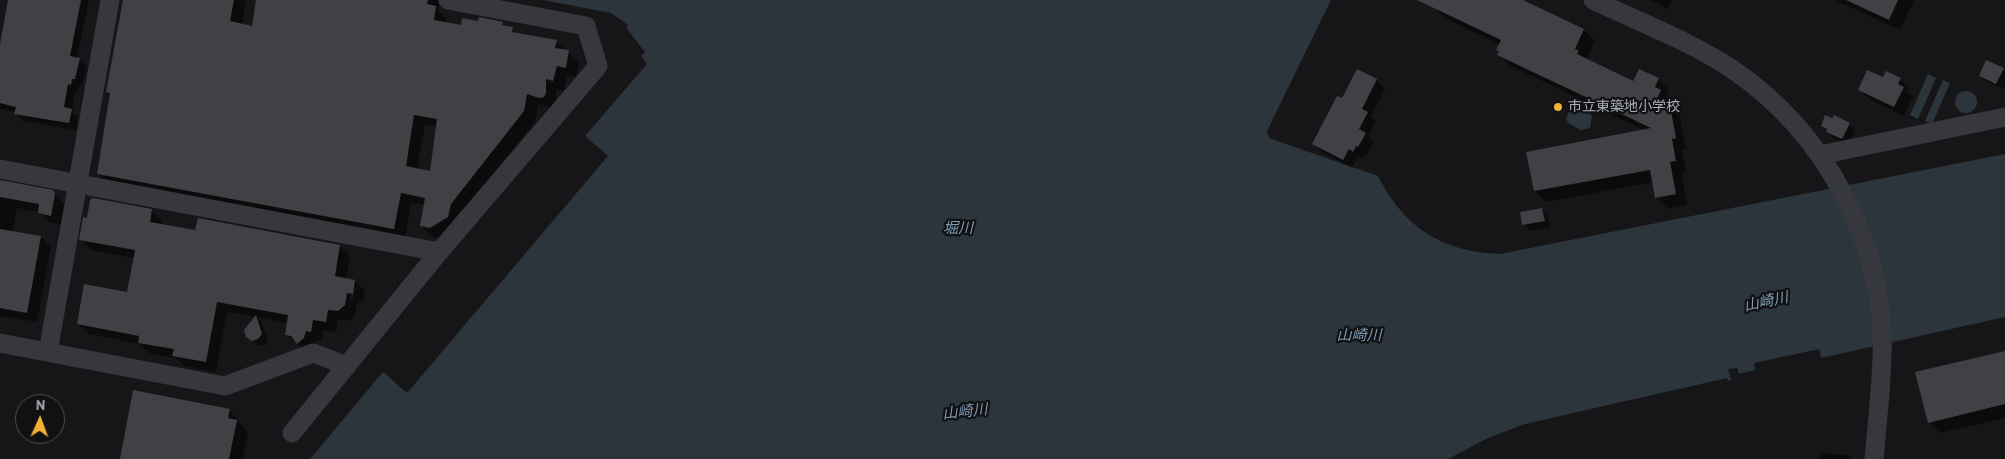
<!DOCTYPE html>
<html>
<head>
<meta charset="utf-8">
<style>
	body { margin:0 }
	#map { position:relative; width:2005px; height:459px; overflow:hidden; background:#161618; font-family:"PT Sans",sans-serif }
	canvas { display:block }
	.north { position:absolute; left:15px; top:394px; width:50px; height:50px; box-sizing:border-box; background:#111113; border:1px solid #4d4f55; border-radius:50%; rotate:2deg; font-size:14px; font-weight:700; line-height:20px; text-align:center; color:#a8adb8 }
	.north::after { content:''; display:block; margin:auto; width:18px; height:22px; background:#f2b134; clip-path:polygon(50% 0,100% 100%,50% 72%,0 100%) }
</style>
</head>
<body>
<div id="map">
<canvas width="2005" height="459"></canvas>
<div class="north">N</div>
</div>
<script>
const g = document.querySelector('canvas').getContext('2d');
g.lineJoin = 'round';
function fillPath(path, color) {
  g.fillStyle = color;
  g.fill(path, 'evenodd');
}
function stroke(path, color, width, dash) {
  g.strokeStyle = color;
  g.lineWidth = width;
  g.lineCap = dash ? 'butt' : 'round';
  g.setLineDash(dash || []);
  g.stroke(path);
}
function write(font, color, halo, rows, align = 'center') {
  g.font = font + ' "PT Sans","Noto Sans JP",sans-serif';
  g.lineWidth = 4.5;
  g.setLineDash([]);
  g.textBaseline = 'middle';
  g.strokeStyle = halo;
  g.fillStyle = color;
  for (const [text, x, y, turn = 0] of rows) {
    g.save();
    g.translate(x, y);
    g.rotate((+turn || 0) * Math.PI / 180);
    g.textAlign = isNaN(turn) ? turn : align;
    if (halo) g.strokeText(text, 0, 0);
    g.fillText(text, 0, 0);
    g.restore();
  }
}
fillPath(new Path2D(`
	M543,0H1331L1267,131L1269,138L1378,176C1404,228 1443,252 1500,254L2005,154V317L1821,358L1819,349L1754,363L1755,370L1739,374L1737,368L1728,369L1731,380L1728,381L1727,378L1525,424L1488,438L1448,459H310L383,372L407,393L608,156L585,136L647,64L641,56L645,52L627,29L628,25L611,13Z
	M1928,74L1936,78L1918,119L1910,115Z
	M1943,80L1950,83L1932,124L1925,121Z
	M1955 102a11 11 0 1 1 22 0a11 11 0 1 1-22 0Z
	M1571,108L1592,115L1590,128L1581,130L1568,123L1566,118Z`), '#2c353c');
fillPath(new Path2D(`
	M9,0H89L77,58L87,66L82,86L79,85L78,91H75L72,111L78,117L76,130L23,121L16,112L0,109V44Z
	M124,0H246L242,25L253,27L258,0H437L440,2L438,10L446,18L445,23L462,26L479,22L502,23L519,34L556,41L579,62L576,77L567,76L564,91L556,89V104L551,108L538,104L535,122L441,238L431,236L421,226L425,205L411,203L405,239L109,184L98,174L111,96L107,92ZM425,124L437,127L431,172L417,170Z
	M1439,0H1522L1584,30L1595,41L1586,60L1634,83L1658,79L1669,90L1666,96L1672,102L1669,106L1680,117L1686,149L1682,150L1686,172L1681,173L1687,205L1668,209L1657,198L1654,182L1546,202L1535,191L1646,131L1509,65L1498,54L1500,44L1446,19L1435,8Z
	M1650,0H1672L1668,9Z
	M1835,0H1914L1900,30Z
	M2003,70L2005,72V84L2003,89L1987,82L1980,76Z
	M1884,79H1900L1909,88L1907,92L1913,97L1904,116L1869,99L1860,90Z
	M1376,80L1385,89L1371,116L1376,121L1368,136L1374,142L1367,155L1365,154L1362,159L1358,157L1352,168L1322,152L1314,144L1342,100Z
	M1849,124L1855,130L1848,144L1833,138L1822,125Z
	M0,181L53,192L65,205L61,225L49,222L39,212L17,208L13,232L41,237L51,247L37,322L0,316Z
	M151,210L162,221L161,225L196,232L199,220L340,246L350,256L346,279L355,281L365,291L363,303L357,302L355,315L349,321L338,319L336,332L323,330L321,341L316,340L314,348L308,353L286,334L288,323L256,317L262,323L268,340L265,345L259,346L247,336L256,317L227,312L216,372L184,366L176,358L149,353L140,344L89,334L78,324L128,293L135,258L91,250L81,239ZM353,287H355L353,300H350Z
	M1542,210L1548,216L1550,227L1530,231L1524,225Z
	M2005,352V418L1940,433L1929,422Z
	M229,410L248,433L243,459H121Z
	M1820,453L1847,455L1851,459H1819Z`), '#0007');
fillPath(new Path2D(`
	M8,0H81L70,56L80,58L75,79H72L71,85L68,84L64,107L72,109L69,123L14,114L16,107L0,103V44Z
	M123,0H234L230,21L252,26L256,0H428L427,4L436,6L434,20L461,25L462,18L478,21L479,17L503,22L502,25L513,27L512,32L557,40L555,48L569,50L566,68L557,66L553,81L546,79V93L544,97L539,98L527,94L524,111L451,204L448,217L430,228L420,226L425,198L401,193L394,229L97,174L110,93L106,92ZM414,115L437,119L430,171L406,166Z
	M1417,0H1523L1584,29L1575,49L1579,51L1577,54L1633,81L1639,69L1659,78L1655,87L1661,90L1653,108L1670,105L1676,138L1672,139L1676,161L1670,162L1676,194L1655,198L1650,170L1534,191L1526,152L1651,128L1497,55L1499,51L1496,50L1501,40Z
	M1846,0H1898L1889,20Z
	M1986,60L2004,68L1996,84L1979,76Z
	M1357,69L1377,79L1362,109L1368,112L1359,129L1366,133L1358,147L1356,146L1353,152L1349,149L1343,160L1312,144L1337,96L1342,98Z
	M1867,70L1883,77L1886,71L1901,78L1898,84L1904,87L1894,107L1858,90Z
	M1825,115L1832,118L1834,115L1850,123L1842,139L1826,132L1827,129L1821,126Z
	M0,180L53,190L55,194L51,216L38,213L39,204L0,197Z
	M93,198L152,209L150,222L195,230L198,218L340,245L335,276L355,280L353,294L347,293L345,305L338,311L328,310L326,322L313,320L311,332L306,331L304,338L297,344L291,336L285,335L288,315L217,302L206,362L172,356L174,349L138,343L139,336L77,324L84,284L127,292L135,250L79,240L83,217L87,218L90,200Z
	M1542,208L1545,221L1522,225L1520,212Z
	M0,229L41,236L27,313L0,308Z
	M256,315L262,334L258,339L252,341L246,337L244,330Z
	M2005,351V404L1928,423L1915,372Z
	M133,390L230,409L228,418L237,420L229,459H120Z`), '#404145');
stroke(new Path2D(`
	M1593,0C1639,22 1690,41 1732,69C1825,132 1886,244 1882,357C1881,391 1877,425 1874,459
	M1820,155L2005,117
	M0,169L439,252
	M0,343L225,386L313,353L347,366
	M48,352L110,0
	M292,433L439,252L598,66L586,26L448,0`), '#37383d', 19);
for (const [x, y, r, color] of [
	[1558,107,5,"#f2b134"]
]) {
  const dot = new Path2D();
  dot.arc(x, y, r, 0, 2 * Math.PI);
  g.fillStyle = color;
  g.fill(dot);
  stroke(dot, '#111113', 2);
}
write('14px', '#a8adb8', '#111113', [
	["市立東築地小学校",1568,107]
], 'left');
write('italic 15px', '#7f9bb3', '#111113', [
	["堀川",958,229],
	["山崎川",1766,302,-12],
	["山崎川",1359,336],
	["山崎川",965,412,-6]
]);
</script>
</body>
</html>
